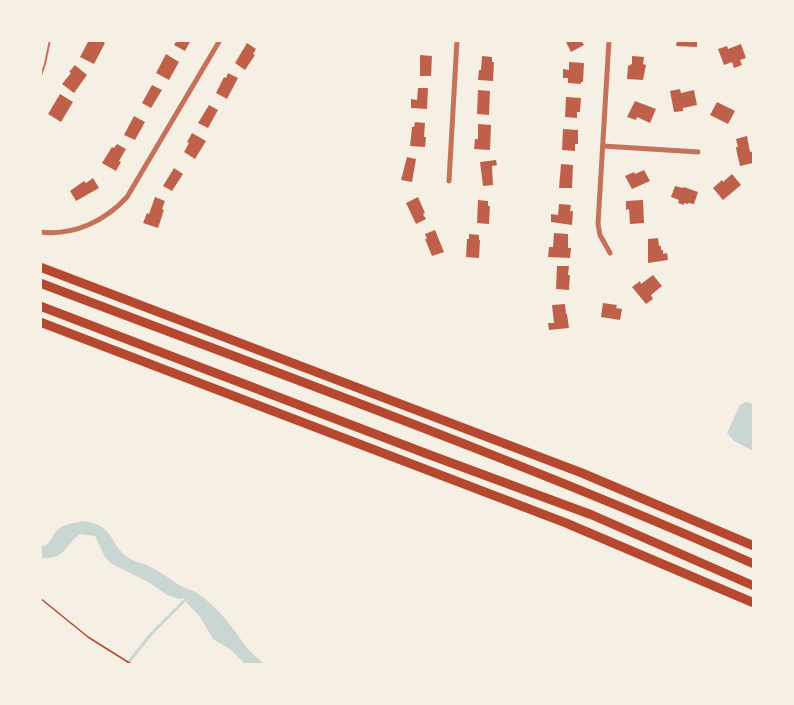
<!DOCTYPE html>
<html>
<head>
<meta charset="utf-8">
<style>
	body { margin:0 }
	#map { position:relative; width:794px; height:705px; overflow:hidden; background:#f6efe4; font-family:"Archivo Narrow",sans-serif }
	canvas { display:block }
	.frame { position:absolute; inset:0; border:42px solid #f6efe4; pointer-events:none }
</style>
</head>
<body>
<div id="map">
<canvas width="794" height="705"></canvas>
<div class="frame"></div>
</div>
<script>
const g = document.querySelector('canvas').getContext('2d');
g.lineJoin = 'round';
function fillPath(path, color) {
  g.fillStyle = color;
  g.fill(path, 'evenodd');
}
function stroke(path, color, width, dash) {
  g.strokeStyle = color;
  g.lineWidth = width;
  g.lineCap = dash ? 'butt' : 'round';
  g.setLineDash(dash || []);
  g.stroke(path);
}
fillPath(new Path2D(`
	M746,402L753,404V451L734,441L727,433L740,405Z
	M82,521C114,524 108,542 127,557C132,561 138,562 144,564C156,569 166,576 176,583C182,588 191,589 197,593C218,607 233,628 247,648C252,654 259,659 264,664H245L231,650L213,639L200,617L186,602L188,597L180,599L167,595L150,583L110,563L105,557L95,536L80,534C63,547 65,560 41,558V545L45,546C53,540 52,535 57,530C63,524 75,523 82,521Z`), '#c9d6d2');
stroke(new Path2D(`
	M127,664L152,633L188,597`), '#c9d6d2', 3);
fillPath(new Path2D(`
	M89,40H100L105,43L94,64L80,57Z
	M177,40H191L185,51L174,45Z
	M565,40H581L584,45L571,52Z
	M677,40H697V47L676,46Z
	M247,43L256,49L253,54L255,55L245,70L235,63Z
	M741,44L746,58L740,60L742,65L734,68L732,62L724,65L718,49L727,46L728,49Z
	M166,54L179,62L169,80L156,73Z
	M420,55L432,56L431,76H420Z
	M482,56L492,57V62H494L493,81L478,80L479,70H481Z
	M632,56L644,57L643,64L646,65L643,80L627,79L628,66L632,64Z
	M569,62L584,63L583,82H581V84L568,83V78H563V69L569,70Z
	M75,65L87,75L74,93L62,84L71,73L69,72Z
	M228,73L238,78L227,99L216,93L224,77L226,78Z
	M152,85L162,90L151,108L142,103Z
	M418,88H428L427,109L411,108V99L417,100Z
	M680,89L681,93L694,90L697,105L683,108V111L674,112L670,91Z
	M478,90L490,91L489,115L477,114Z
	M60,94L73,102L61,122L48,114Z
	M566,97L581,98L580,112H577V118L565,117Z
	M635,101L656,109L650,123L637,117L636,120L627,117Z
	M717,102L735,111L728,124L710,115Z
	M209,105L218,110L208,128L198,123Z
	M134,116L145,122L135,140L124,135Z
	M415,122L425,123L424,137H426L425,147L410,146L412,127H414Z
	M478,124L491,125L490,150L474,149L475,139H478Z
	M563,129L578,130V144H575V151L562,150Z
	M192,133L206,141L195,159L184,152L189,143L187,142Z
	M747,136L750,152L754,151V156L752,157L753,163L740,166L737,153L736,147H738L736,139Z
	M117,144L126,149L119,161L121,162L116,171L102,163L112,147L114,148Z
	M407,157L416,159L412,182L401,180Z
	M496,160L497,165L492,166L493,185L483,186L480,162Z
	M561,164L573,165L572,188H559Z
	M174,168L183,174L172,191L163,186Z
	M644,170L650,181L632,189L625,176L634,172L635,174Z
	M732,174L741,185L723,200L713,188L722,180L723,182Z
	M93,178L99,188L76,201L70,191L84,181L86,183Z
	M675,186L683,188L684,187L698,192L694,204L688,203V204L684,203V205L678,203L679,200L671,197Z
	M155,197L165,201L162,209L164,210L158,228L143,223L147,213L149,214Z
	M418,197L425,213L423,214L426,219L416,224L406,203Z
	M478,200L488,201V206H490L489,224L477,223Z
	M643,200L644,223L630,224L629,209L626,210V201Z
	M559,204L571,205L570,211H573L572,225L551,222V214L558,215Z
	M435,230L444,252L432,256L425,239H427L425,234Z
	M554,233L568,234V248H571L570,258L548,257L549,247H553Z
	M469,234L479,235V240H480L479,258L466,257L467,239H469Z
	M658,238L659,246H661V250H663V254L667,253L668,260L648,263V239Z
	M557,266H569L568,275H570L569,290L556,289Z
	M653,275L662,286L651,295L653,299L646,304L632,287L640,281L641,284Z
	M603,303L617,305L616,308L622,309L620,320L601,317Z
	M565,304L566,314H567L569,328L549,330L548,323H554L552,305Z`), '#bf614a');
stroke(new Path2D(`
	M40,598L88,637L131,664`), '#b5482f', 1.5);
stroke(new Path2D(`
	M40,78L45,64L50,40`), '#c5725c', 2);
stroke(new Path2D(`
	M609,40L598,224L600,235L610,253
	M603,146L698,152
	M449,181L457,40
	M40,232C74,236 105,221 127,197L220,40`), '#c5725c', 5);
stroke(new Path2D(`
	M40,267L582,473L754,546
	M40,283C279,374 520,460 754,564
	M40,306L430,455L592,515L754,586
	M40,322L566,523L754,603`), '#b5482f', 9);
</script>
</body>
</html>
